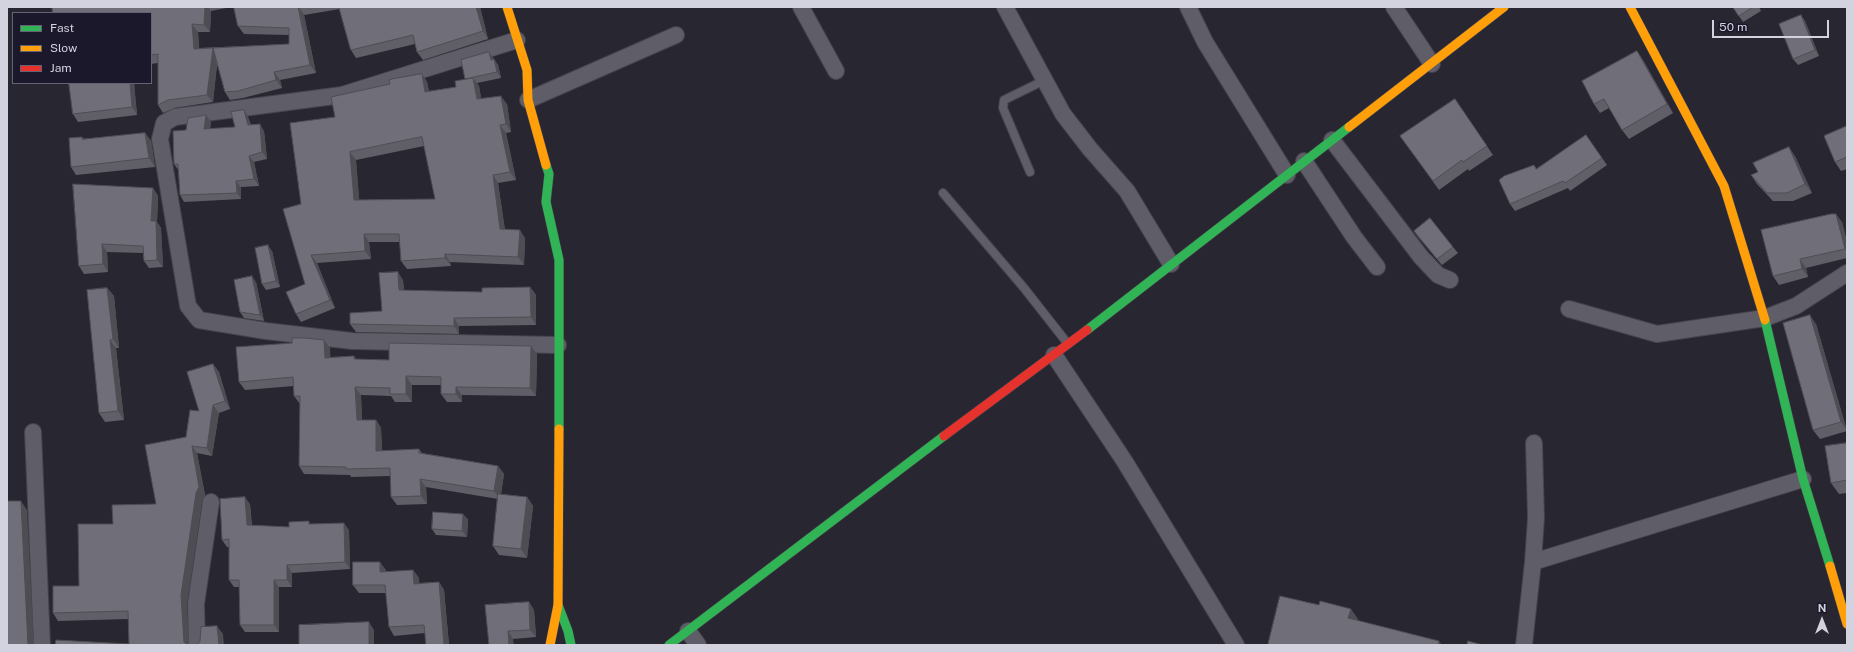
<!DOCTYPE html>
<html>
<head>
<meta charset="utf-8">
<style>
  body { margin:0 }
  #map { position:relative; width:1854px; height:652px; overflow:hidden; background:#282631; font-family:"Public Sans",sans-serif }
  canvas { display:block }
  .frame { position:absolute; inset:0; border:8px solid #d3d2df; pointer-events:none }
  .legend { position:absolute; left:12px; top:12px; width:140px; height:72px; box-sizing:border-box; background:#1b182b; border:1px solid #656273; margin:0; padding:5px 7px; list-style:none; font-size:12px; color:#d3d2df }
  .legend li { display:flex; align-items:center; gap:8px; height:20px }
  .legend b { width:20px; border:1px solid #656273 }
  .north { position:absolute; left:1802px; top:600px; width:40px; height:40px; -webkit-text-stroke:3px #1b182b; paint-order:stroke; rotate:0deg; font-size:11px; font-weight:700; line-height:16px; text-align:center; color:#d3d2df }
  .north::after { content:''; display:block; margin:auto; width:14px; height:18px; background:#d3d2df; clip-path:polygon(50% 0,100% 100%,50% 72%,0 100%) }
  .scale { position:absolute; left:1712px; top:20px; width:117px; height:18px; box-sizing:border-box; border:2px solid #d3d2df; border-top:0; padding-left:5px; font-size:12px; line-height:14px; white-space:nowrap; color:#d3d2df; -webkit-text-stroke:3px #1b182b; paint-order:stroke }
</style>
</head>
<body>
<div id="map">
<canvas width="1854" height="652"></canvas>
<div class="frame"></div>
<ul class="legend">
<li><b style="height:5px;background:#30b455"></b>Fast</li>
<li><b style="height:5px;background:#ff9f0a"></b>Slow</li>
<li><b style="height:5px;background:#e5322d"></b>Jam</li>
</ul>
<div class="north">N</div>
<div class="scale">50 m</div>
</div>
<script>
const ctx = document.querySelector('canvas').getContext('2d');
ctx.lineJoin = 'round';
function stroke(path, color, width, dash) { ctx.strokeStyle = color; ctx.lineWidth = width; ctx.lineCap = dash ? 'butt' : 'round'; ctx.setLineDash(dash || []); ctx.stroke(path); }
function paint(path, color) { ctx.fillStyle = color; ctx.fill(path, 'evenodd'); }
const lane = new Path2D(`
  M1030,172L1003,108L1004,100L1045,80
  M943,193L1024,288L1068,344`);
const street = new Path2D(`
  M801,7L836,71
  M1005,7L1063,114L1090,149L1127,191L1171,264
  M1188,7L1205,42L1287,175
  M1394,7L1432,64
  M517,40L342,95L175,117L164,123L160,139L188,306L199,320L266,331L352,341L558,345
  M528,100L676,35
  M1332,140L1421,257L1438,275L1450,280
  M1304,161L1354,237L1377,267
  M1569,309L1657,334L1765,318L1796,306L1847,273
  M1054,355L1125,462L1236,645
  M33,432L42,645
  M1533,562L1803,479
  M688,631L698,645
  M197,645L196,604L211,502
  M1524,645L1533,562L1536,518L1534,443`);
const fast = new Path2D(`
  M546,165L549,174L546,202L559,260V429
  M1765,320L1803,479L1830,566
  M1087,330L1349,127
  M558,605L568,631L571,645
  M669,645L944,436`);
const slow = new Path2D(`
  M507,7L527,70L528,100L546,165
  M1630,7L1724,186L1765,320
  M1349,127L1504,7
  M1830,566L1847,624
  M550,645L558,605L559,429`);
const jam = new Path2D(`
  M944,436L1087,330`);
stroke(lane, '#44424c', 10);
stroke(street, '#44424c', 18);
stroke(fast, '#44424c', 10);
stroke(slow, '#44424c', 10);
stroke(jam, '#44424c', 10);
stroke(lane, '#5f5d67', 8);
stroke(street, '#5f5d67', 16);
stroke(fast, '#30b455', 9);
stroke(slow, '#ff9f0a', 9);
stroke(jam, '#e5322d', 9);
paint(new Path2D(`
  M52,7H231L211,11L210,32H198L199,48L289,44V35L244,34L238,26L234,7H480L488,39L423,60L417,52L415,44L356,58L351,50L340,9L304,15L316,73L280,80L282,88L243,98L230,100L225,92L217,64L213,102L174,108L163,113L158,105V63L151,64V13Z
  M1733,7H1759L1761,11L1743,22Z
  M1801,15L1805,21L1819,56L1798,65L1793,59Z
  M1637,51L1643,60L1673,113L1629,139L1622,130L1609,108L1600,113L1594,104Z
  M489,52L498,65L501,78L477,83L479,86L481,99L507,104L511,132L506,133L516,180L498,183L505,230L525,238L524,265L450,262L451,266L407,269L401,261L400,242H369L371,259L317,263L335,308L301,322L296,314L305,284L301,204L335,117L390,84L422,74L427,82L429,91L456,87L465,79ZM424,146L435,199L359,200L356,160Z
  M69,83H134L137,115L78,122L73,114Z
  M1455,99L1493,155L1469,171L1468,169L1439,190L1400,136Z
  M248,117L251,125L264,131L267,159L254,162L259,186L241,187V199L184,202L180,195L179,171L174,164L186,130L211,122L210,129L235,127Z
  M1847,126V169L1841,171L1835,162Z
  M145,133L151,141L155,167L76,175L71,167L82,137L84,139Z
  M1586,135L1607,165L1570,191L1568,188L1515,211L1510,204L1534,165L1536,169Z
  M1795,156L1812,193L1793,201H1773L1757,184L1751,175Z
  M153,188L158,196L157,222L161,228L163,267L149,268L144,261L143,253L107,252L108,272L84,274L79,266Z
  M1842,222L1847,242V258L1806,268L1808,277L1779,285L1773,276Z
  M1414,231L1453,247L1458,253L1442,265L1418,237Z
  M272,251L280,287L266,290L262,284Z
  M403,280L404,291L482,292L530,287L536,295V325L459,326V334L356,332L350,324L382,311Z
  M256,282L264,321L244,318L240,312Z
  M107,288L114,296L119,348H116L124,420L105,422L99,413Z
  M1816,324L1847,431L1820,439L1813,430Z
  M324,340L330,348V357L354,356L356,359L389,360L537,354L536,396L462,395V402H447L441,394V385H412V402H395L391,396L361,395L362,420H376L381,428L382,451L419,449L422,453L498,466L504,474L501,494L527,497L533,506L527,558L499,555L493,546L498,499L426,487L427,504L397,505L391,497V476L351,477L350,475L304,474L299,466L300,404L294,396V386L245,390L239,382Z
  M213,364L219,372L230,409L219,413L212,456L197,453L205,495L202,501L187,603L129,644V619L58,621L53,613L79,586L113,524L156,504L186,437L199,411Z
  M1847,443V493L1839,494L1831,483Z
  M250,504L252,525L289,527L311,524L349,530L350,569L292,573V587H279V632H245L240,625L239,587H234L229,580V547H227L222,540Z
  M468,519L467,537L436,535L432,529Z
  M386,570V572L413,570L419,578V583L439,582L444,590L449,645H426L425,633L394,636L389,627L386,593H359L353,585Z
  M529,602L534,610L536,637L513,639L489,645Z`), '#605f67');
paint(new Path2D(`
  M205,7H208L211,11L210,32L204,25Z
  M299,7L304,15L316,73L310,65Z
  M476,7H480L488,39L483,31Z
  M1801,15L1805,21L1819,56L1815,50Z
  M192,24L198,32L200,57L194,49Z
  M213,48L218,56L213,102L207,95Z
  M1637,51L1643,60L1673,113L1667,104Z
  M489,52L493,58L495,66L491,60Z
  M494,59L498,65L501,78L497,72Z
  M274,72L280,80L282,88L276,80Z
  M422,74L427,82L431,100L425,92Z
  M473,78L479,86L483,107L477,99Z
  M130,83H134L137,115L132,107Z
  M501,96L507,104L511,132L506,124Z
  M244,110L248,117L252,132L248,125Z
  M206,115L211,122L209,136L204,129Z
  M260,124L264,131L267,159L262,152Z
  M500,125L506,133L516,180L510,172Z
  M145,133L151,141L155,167L149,158Z
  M1789,147L1795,156L1812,193L1805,184Z
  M350,152L356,160L360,208L354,200Z
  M249,156L254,162L259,186L254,179Z
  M493,175L498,183L506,238L500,229Z
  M236,181L241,187V199L237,193Z
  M153,188L158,196L157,222L161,228L163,267L157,260L151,221Z
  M1836,214L1842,222L1847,242V252L1845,249Z
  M520,230L525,238L524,265L518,257Z
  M364,234L369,242L371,259L365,251Z
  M102,244L107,252L108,272L103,264Z
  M268,245L272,251L280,287L276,281Z
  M445,254L450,262L451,266L445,258Z
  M311,255L317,263L335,308L330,300Z
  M1800,259L1806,268L1808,277L1802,269Z
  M398,272L403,280L404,298L399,290Z
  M252,276L256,282L264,321L260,315Z
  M530,287L536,295V325L531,317Z
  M107,288L114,296L119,348L113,339Z
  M1810,315L1816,324L1847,431L1841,422Z
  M454,318L459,326V334L454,326Z
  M110,340L116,348L124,420L118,411Z
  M324,340L330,348L331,366L325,358Z
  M531,346L537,354L536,396L530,388Z
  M213,364L219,372L230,409L225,401Z
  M406,376L412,385V402L406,394Z
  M355,387L361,395L362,428L357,420Z
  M456,387L462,395V402L456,394Z
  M213,405L219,413L212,456L207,448Z
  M376,420L381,428L382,459L376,451Z
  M192,446L197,453L205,495L202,501L187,603L189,645L184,642L181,595Z
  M498,466L504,474L500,499L494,491Z
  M420,479L426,487L427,504L421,496Z
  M245,497L250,504L252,532L247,525Z
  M527,497L533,506L527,558L521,549Z
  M21,501L27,510L34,645H28Z
  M463,514L468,519L467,537L462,531Z
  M344,523L349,530L350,569L345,562Z
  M380,562L386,570V581L380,572Z
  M287,565L292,573V587L287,580Z
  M413,570L419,578L420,592L414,584Z
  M274,580L279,587V632L274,625Z
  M439,582L444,590L449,645H444Z
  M529,602L534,610L536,637L530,630Z
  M1351,609L1358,619L1355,628L1348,618Z
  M369,622L374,630V645H369Z
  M217,626L223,634L224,645H219Z
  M508,631L513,639L514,645H509Z
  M1439,641L1442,645H1438Z`), '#4e4d54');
const building = new Path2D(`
  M52,7H205L204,25L192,24L194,49L213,48L207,95L168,100L158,105V54L151,55V13H53Z
  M234,7H298L310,65L274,72L276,80L238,91L225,92L213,48L289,44V28L238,26Z
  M339,7H476L483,31L417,52L413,35L351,50Z
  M1733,7H1753L1739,16Z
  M1801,15L1815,50L1793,59L1779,24Z
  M1637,51L1667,104L1622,130L1604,99L1594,104L1582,81Z
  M489,52L491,60L494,59L497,72L465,79L461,60Z
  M422,74L425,92L456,87L455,81L473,78L477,99L501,96L506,124L500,125L510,172L493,175L500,229L520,230L518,257L445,254V258L401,261L399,234H364L365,251L311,255L330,300L296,314L286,292L305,284L283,209L301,204L290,123L335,117L331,97L390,84L389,80L392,79ZM422,137L435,199L354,200L350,152Z
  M69,83H130L132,107L73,114Z
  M1455,99L1487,146L1463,162L1462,160L1433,181L1400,136Z
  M244,110L248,125L260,124L262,152L249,156L254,179L236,181L237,193L180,195L178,164H174L173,131L186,130L188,118L206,115L204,129L235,127L231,112Z
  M1847,126V157L1835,162L1824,136Z
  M145,133L149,158L71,167L69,138L82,137V139Z
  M1586,135L1602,158L1565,183L1563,181L1510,204L1499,180L1504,176L1534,165L1536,169Z
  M1789,147L1805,184L1787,193H1767L1751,175L1758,172L1753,163Z
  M73,184L153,188L151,221H156L157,260L144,261L143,246L102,244L103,264L79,266Z
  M1831,214H1836L1845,249L1800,259L1802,269L1773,276L1761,230Z
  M1430,218L1453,247L1437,259L1414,231Z
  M268,245L276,281L262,284L255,248Z
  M398,272L399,290L482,292V288L530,287L531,317L454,318V326L350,324V313L382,311L379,273Z
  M252,276L260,315L240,312L234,280Z
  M107,288L113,339L110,340L118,411L99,413L87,290Z
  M1810,315L1841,422L1813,430L1783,323Z
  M292,338H305L324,340L325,358L354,356V359L389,360V343L531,346L530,388L456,387V394H441V377L406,376V394H390V388L355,387L357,420H376V451L419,449V453L498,466L494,491L420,479L421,496L391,497L390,468L346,469V467L299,466L300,396H294L293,377L239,382L236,347L292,343Z
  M213,364L225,401L213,405L207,448L192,446L199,487L196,493L181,595L184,642L188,645H55L56,640L129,644L128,611L53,613V586H79L78,524H113L112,505L156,504L145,445L186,437L190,410L199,411L187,372Z
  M1847,443V480L1831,483L1825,446Z
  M498,494L527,497L521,549L493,546Z
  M245,497L247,525L289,527V522L309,521V524L344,523L345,562L287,565V580H274V625H240L239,580H229V539L222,540L220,499Z
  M7,501H21L28,645H7Z
  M433,512L463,514L462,531L432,529Z
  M353,562H380V572L413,570L414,584L439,582L444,645H426L424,625L389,627L385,585H353Z
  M1280,596L1319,605L1320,601L1351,609L1348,618L1439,641L1438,645H1268Z
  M529,602L530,630L508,631L509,645H489L485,605Z
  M369,622V645H299V625Z
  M217,626L219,645H197L200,641L201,627Z
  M1468,641L1483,645H1467Z`);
paint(building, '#706e78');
stroke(building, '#4e4d54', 1);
</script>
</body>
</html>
